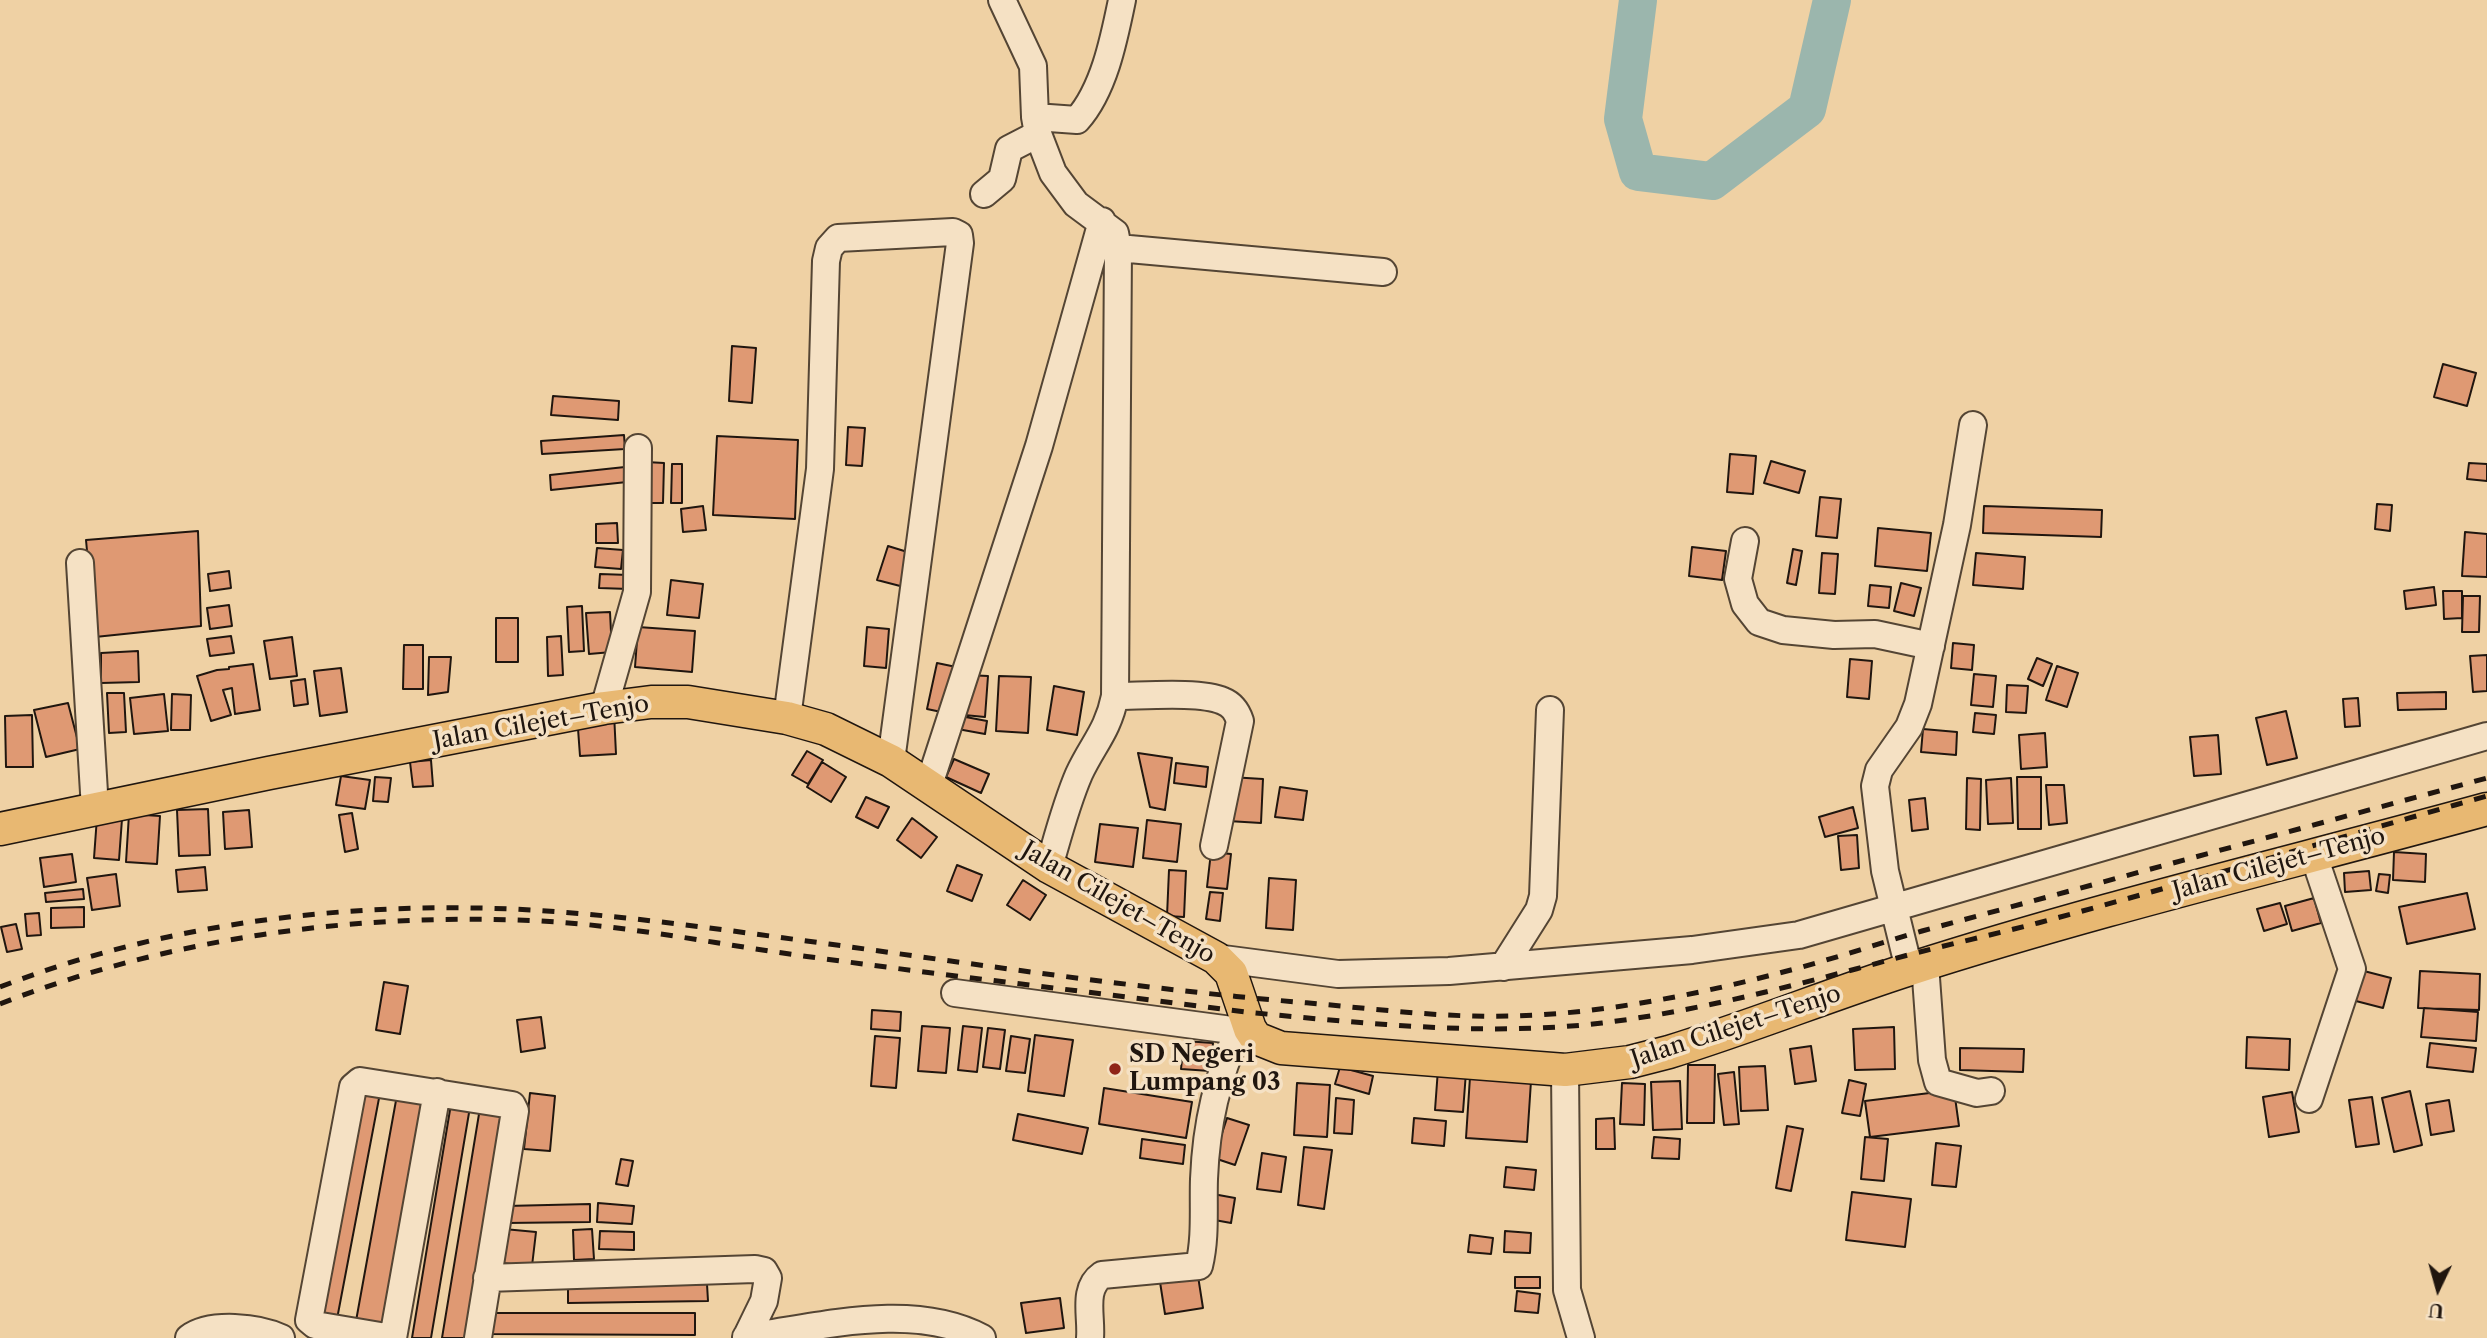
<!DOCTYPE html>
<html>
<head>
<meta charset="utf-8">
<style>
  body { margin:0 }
  #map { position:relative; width:2487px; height:1338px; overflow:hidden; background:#efd1a4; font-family:"Libre Caslon Text",serif }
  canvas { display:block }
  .north { position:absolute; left:2403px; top:1254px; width:70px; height:70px; -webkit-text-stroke:5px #f5e1c4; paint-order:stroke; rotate:185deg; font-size:19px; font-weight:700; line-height:28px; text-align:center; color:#20160f }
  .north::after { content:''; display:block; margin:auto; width:24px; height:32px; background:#20160f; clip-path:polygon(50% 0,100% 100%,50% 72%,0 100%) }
</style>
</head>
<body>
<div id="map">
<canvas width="2487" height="1338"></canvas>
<div class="north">U</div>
</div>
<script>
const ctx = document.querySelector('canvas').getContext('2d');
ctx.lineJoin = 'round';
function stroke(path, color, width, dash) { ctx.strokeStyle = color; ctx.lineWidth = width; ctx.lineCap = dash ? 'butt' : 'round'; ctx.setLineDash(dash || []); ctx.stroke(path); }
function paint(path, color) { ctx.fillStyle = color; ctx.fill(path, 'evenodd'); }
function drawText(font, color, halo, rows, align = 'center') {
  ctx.font = font + ' "Libre Caslon Text",serif'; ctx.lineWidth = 7; ctx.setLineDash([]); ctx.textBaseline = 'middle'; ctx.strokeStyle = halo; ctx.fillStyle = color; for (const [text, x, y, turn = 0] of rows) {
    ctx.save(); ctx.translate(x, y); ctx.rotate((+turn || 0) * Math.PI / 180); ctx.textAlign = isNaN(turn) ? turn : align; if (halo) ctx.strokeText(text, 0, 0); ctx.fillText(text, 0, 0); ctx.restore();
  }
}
stroke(new Path2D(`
  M1638,0L1623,119L1638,172L1712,181L1807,109L1832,0`), '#9bb6ad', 38);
const building = new Path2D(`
  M732,346L756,348L752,403L729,401Z
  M2443,364L2476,373L2467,406L2434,397Z
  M553,396L619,401L618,420L551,415Z
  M848,427L865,428L862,466L846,465Z
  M624,435L625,449L542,454L541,441Z
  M717,436L798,440L795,519L713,515Z
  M1730,454L1756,456L1753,494L1727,492Z
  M1771,461L1805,471L1799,493L1764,483Z
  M646,462L664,463L663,503H645Z
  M2469,463L2487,464V481L2467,479Z
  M672,464H682V503H671Z
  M625,467L627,482L551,490L550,475Z
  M1820,497L1841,499L1837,538L1816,536Z
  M2377,504L2392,505L2390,531L2375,529Z
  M703,506L706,530L683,532L681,509Z
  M1984,506L2102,510L2101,537L1983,533Z
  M617,523L618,543H596V524Z
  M1878,528L1931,533L1927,571L1875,566Z
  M198,531L201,626L95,637L86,540Z
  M2465,532L2487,534V577L2462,576Z
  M888,546L914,554L904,587L877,580Z
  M1692,547L1726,551L1722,580L1689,576Z
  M597,548L623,550L621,569L595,567Z
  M1793,549L1802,551L1796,585L1787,583Z
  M1822,553L1838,554L1835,594L1819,593Z
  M1976,553L2025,557L2023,589L1973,585Z
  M229,571L231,588L210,591L208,574Z
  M600,574L629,575V589L599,588Z
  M671,580L703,584L699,618L667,615Z
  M1901,583L1921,588L1914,616L1894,611Z
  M1870,585L1891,587L1889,608L1868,606Z
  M2434,587L2436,605L2406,609L2404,591Z
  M2443,591H2462V618L2444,619Z
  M2463,596H2480L2479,632H2462Z
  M229,605L232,626L210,629L207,608Z
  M582,606L584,651L569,652L567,607Z
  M610,612L612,652L589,654L586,613Z
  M496,618H518V662H496Z
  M638,627L695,631L692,672L635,667Z
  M867,627L889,629L886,668L864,666Z
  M231,636L234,653L210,656L207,639Z
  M561,636L563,675L548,676L547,637Z
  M292,637L297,676L270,679L264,641Z
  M1953,643L1974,645L1972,670L1951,668Z
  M404,645H423V689H403Z
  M138,651L139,682L101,683V653Z
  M2487,655V691L2473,692L2470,656Z
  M429,657H451L448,692L428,695Z
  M2037,658L2052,664L2043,686L2028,679Z
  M1850,659L1872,661L1869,699L1847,697Z
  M937,663L961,668L951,714L927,709Z
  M253,664L260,710L235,714L232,688L223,690L231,715L211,721L197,676L217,670L229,669V667Z
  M2057,666L2078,673L2067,707L2046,700Z
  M341,668L347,712L320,716L314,671Z
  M1974,674L1996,676L1993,707L1971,705Z
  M967,675L988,676L985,717L964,715Z
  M999,676L1031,677L1028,733L996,731Z
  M305,679L308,704L294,706L291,681Z
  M2007,685L2028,686L2026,713L2006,712Z
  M1054,686L1084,692L1077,735L1047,730Z
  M2446,692V709L2398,710L2397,693Z
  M107,693H124L126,732L109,733Z
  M164,694L168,731L134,734L130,698Z
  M172,694L191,695L190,730H171Z
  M2358,698L2360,726L2345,727L2343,699Z
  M68,703L80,749L46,757L34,710Z
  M2286,711L2297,758L2267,765L2256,718Z
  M614,713L616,754L580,756L577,715Z
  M1975,713L1996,715L1994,734L1973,732Z
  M32,715L33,767H6L5,716Z
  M955,715L987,721L985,734L952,728Z
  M1923,729L1957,732L1956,755L1921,752Z
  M2045,733L2047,767L2021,769L2019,735Z
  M2218,735L2221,774L2194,776L2190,737Z
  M807,751L823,760L808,784L792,775Z
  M1138,753L1172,758L1165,810L1150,807Z
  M954,759L989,774L981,793L946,777Z
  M431,760L433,786L413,787L410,762Z
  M822,762L846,777L831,802L807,787Z
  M1176,763L1208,767L1206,787L1174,783Z
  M341,776L370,780L365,809L336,805Z
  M375,777L391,778L388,802L373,801Z
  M1230,777L1263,779L1261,823L1228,821Z
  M2017,777H2041V829H2018Z
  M1967,778L1981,779L1980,830L1966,829Z
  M2011,778L2013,823L1988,824L1986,780Z
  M2046,785H2064L2067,823L2049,825Z
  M1280,787L1307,791L1303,820L1275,817Z
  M866,797L889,807L878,828L856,817Z
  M1925,798L1928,829L1912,831L1909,800Z
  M1853,807L1858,828L1825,837L1819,817Z
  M208,809L210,855L179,856L177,810Z
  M249,810L252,847L225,849L223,812Z
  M352,813L358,849L345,852L339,815Z
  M129,814L160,816L157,864L126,862Z
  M97,817L122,819L119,860L94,858Z
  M912,818L937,837L921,858L897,840Z
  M1147,820L1181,824L1177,862L1143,858Z
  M1100,824L1138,828L1133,867L1095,862Z
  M1857,835L1859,868L1841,870L1838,836Z
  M1211,852L1231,854L1227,889L1207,887Z
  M2394,852L2426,854L2425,882L2393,880Z
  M72,854L76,882L44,887L40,858Z
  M957,865L982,875L972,901L947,891Z
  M205,867L207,890L178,892L176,870Z
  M1169,870L1186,871L1184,917L1167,916Z
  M2369,871L2371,890L2345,892L2344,873Z
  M116,874L120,906L92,910L87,878Z
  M2379,874L2390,875L2388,893L2376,891Z
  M1269,878L1296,880L1293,930L1266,928Z
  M1023,880L1046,895L1030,920L1007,905Z
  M83,889L84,899L46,902L45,893Z
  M1210,892L1223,893L1220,921L1206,919Z
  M2467,893L2475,929L2407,944L2399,907Z
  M2314,898L2321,923L2292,931L2285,906Z
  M2280,903L2287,924L2264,931L2257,909Z
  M84,907V927L51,928V908Z
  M39,913L41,935L27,936L25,914Z
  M16,924L22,949L7,952L1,927Z
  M2360,970L2391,978L2383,1008L2352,1000Z
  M2420,971L2480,974L2479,1010L2418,1008Z
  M384,982L408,986L400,1034L376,1030Z
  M2424,1008L2478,1012L2476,1041L2421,1037Z
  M872,1010L901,1012L900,1031L871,1029Z
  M541,1017L545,1048L521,1052L517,1020Z
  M922,1026L950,1028L946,1073L918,1071Z
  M963,1026L982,1028L977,1072L958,1070Z
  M1894,1027L1895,1069L1855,1070L1853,1029Z
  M988,1028L1005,1030L1000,1069L983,1067Z
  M1035,1035L1073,1040L1064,1096L1028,1091Z
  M875,1036L900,1038L896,1088L871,1086Z
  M1011,1036L1030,1039L1025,1073L1006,1071Z
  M2247,1037L2290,1039L2289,1070L2246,1068Z
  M1184,1041L1213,1043L1210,1071L1181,1069Z
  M2430,1043L2476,1048L2473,1072L2427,1067Z
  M1811,1046L1816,1081L1795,1084L1790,1049Z
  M1960,1048L2024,1049L2023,1072L1960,1070Z
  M1688,1065H1715L1714,1123H1687Z
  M1765,1066L1768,1110L1741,1111L1739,1067Z
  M1340,1067L1373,1076L1369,1094L1335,1084Z
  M1438,1069L1466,1072L1463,1112L1435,1110Z
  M1734,1072L1739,1124L1724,1125L1718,1074Z
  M1470,1077L1531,1081L1527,1142L1466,1138Z
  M1849,1080L1866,1084L1860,1116L1842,1113Z
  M1680,1081L1682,1129L1653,1130L1651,1082Z
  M1297,1083L1330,1085L1327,1137L1294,1135Z
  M1622,1083L1645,1084L1644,1125L1620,1124Z
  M1104,1088L1192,1102L1186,1138L1099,1124Z
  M362,1089L380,1093L337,1319L319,1315Z
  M1954,1090L1959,1126L1870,1137L1865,1101Z
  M2410,1091L2422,1145L2394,1152L2382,1098Z
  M2292,1092L2299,1132L2269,1137L2263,1097Z
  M530,1093L555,1096L550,1151L524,1149Z
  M397,1095L424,1100L383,1326L356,1321Z
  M2372,1097L2379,1144L2356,1147L2349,1100Z
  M1336,1098L1354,1100L1352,1134L1334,1133Z
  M2449,1100L2454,1131L2431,1135L2426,1104Z
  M451,1104L470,1107L431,1338H412Z
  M480,1108L504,1111L467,1338H442Z
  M1018,1114L1088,1128L1082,1154L1013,1140Z
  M1227,1118L1249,1125L1235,1165L1214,1158Z
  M1414,1118L1446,1121L1444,1146L1412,1143Z
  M1614,1118L1615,1149H1596V1119Z
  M1787,1126L1803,1129L1791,1191L1776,1188Z
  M1654,1137L1680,1139L1679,1159L1652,1158Z
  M1865,1137L1888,1139L1884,1181L1861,1179Z
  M1142,1139L1185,1145L1183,1164L1140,1158Z
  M1936,1143L1961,1146L1956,1187L1932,1185Z
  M1304,1147L1332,1150L1324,1209L1298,1205Z
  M1262,1153L1286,1157L1281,1192L1257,1189Z
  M621,1159L633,1161L628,1186L616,1184Z
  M1506,1167L1536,1170L1534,1190L1504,1187Z
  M1852,1192L1911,1199L1905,1247L1846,1240Z
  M1213,1194L1235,1198L1231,1223L1209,1219Z
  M598,1203L634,1206L632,1224L597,1222Z
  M590,1204V1222L506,1223V1206Z
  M504,1229L536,1232L532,1266L501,1263Z
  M592,1229L594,1259L574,1260L573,1230Z
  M600,1231L634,1232V1250L599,1249Z
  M1505,1231L1531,1233L1530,1253L1504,1252Z
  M1470,1235L1493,1238L1491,1254L1468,1252Z
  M1198,1276L1203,1308L1165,1314L1160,1282Z
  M1515,1277H1540V1288H1515Z
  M707,1284L708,1301L568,1303V1286Z
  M1517,1291L1540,1294L1538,1313L1515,1311Z
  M1060,1298L1064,1328L1026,1333L1021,1303Z
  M485,1313H695V1335L485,1334Z`);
paint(building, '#df9973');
stroke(building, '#20160f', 2);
const minor = new Path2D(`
  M1002,0L1033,66L1035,117L1038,134L1053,173L1076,204L1115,233L1118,248L1115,696C1108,731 1093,744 1079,774C1066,804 1058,836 1049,867
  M1035,117L1077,120C1104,90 1114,39 1122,0
  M984,194L1002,179L1009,149L1038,134
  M1118,248L1383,272
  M1745,541L1738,579L1745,604L1759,622L1783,630L1834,635L1875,634L1931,646
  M80,563L95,809
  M1115,696C1142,696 1201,691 1223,701C1233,705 1237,712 1240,721L1214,846
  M604,708L637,592L638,448
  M787,718L820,469L826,261L829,248L838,238L953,232L959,235L960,243L891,761
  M928,788L1039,446L1102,221
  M1216,958L1338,974L1449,971L1692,950L1799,935L2487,736
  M1925,964L1932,1060L1938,1082L1977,1093L1991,1091
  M1503,967L1539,910L1543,896L1550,710
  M1909,969L1885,871L1875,786L1879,770L1909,727L1918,704L1957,525L1973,425
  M955,993L1239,1031L1254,1038
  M1565,1070L1567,1290L1581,1338
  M2309,1099L2352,969L2314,856
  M487,1278L755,1269L764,1271L768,1278L764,1301L746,1338
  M746,1337C820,1327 913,1301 982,1338
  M189,1338C210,1322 259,1327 281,1338
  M392,1338L315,1325L309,1320L353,1087L360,1081L512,1105L515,1111L478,1338
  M393,1338L437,1092
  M1090,1338C1092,1316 1082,1289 1102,1275L1199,1266C1206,1237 1203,1208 1204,1179C1206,1127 1216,1078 1239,1031`);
const major = new Path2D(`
  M0,829L269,773L604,708L651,702H688L787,718L826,729L891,761L1049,867L1216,958L1231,973L1250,1029L1256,1038L1281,1048L1565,1070L1630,1062L1669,1052C1750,1027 1829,995 1910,969C2100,908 2294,862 2487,809`);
stroke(minor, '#544534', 30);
stroke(major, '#20160f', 35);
stroke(minor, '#f5e1c4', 26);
stroke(major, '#e8b872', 32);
stroke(new Path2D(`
  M0,987C162,924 340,902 512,909C618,914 724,930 829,944C988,966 1148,990 1309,1003C1376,1009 1444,1018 1512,1016C1601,1014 1701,994 1787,971C1833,959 1877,944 1922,931C2110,880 2299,829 2487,778
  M0,1004C170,937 360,912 541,921C632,926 721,945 811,957C956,977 1101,993 1245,1012C1363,1023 1484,1037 1602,1023C1706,1010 1807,982 1908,955C1951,944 1995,934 2038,923C2188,883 2337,838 2487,796`), '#20160f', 5, [12, 12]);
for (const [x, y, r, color] of [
  [1115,1069,7,"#8f2418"]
]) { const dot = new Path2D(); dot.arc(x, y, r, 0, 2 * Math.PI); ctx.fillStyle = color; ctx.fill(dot); stroke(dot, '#f5e1c4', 2.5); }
drawText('24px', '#20160f', '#f5e1c4', [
  ["Jalan Cilejet–Tenjo",541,723,-10],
  ["Jalan Cilejet–Tenjo",2279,864,-15],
  ["Jalan Cilejet–Tenjo",1118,903,30],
  ["Jalan Cilejet–Tenjo",1736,1027,-18]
]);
drawText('bold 24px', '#20160f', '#f5e1c4', [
  ["SD Negeri",1129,1055],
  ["Lumpang 03",1129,1083]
], 'left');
</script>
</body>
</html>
